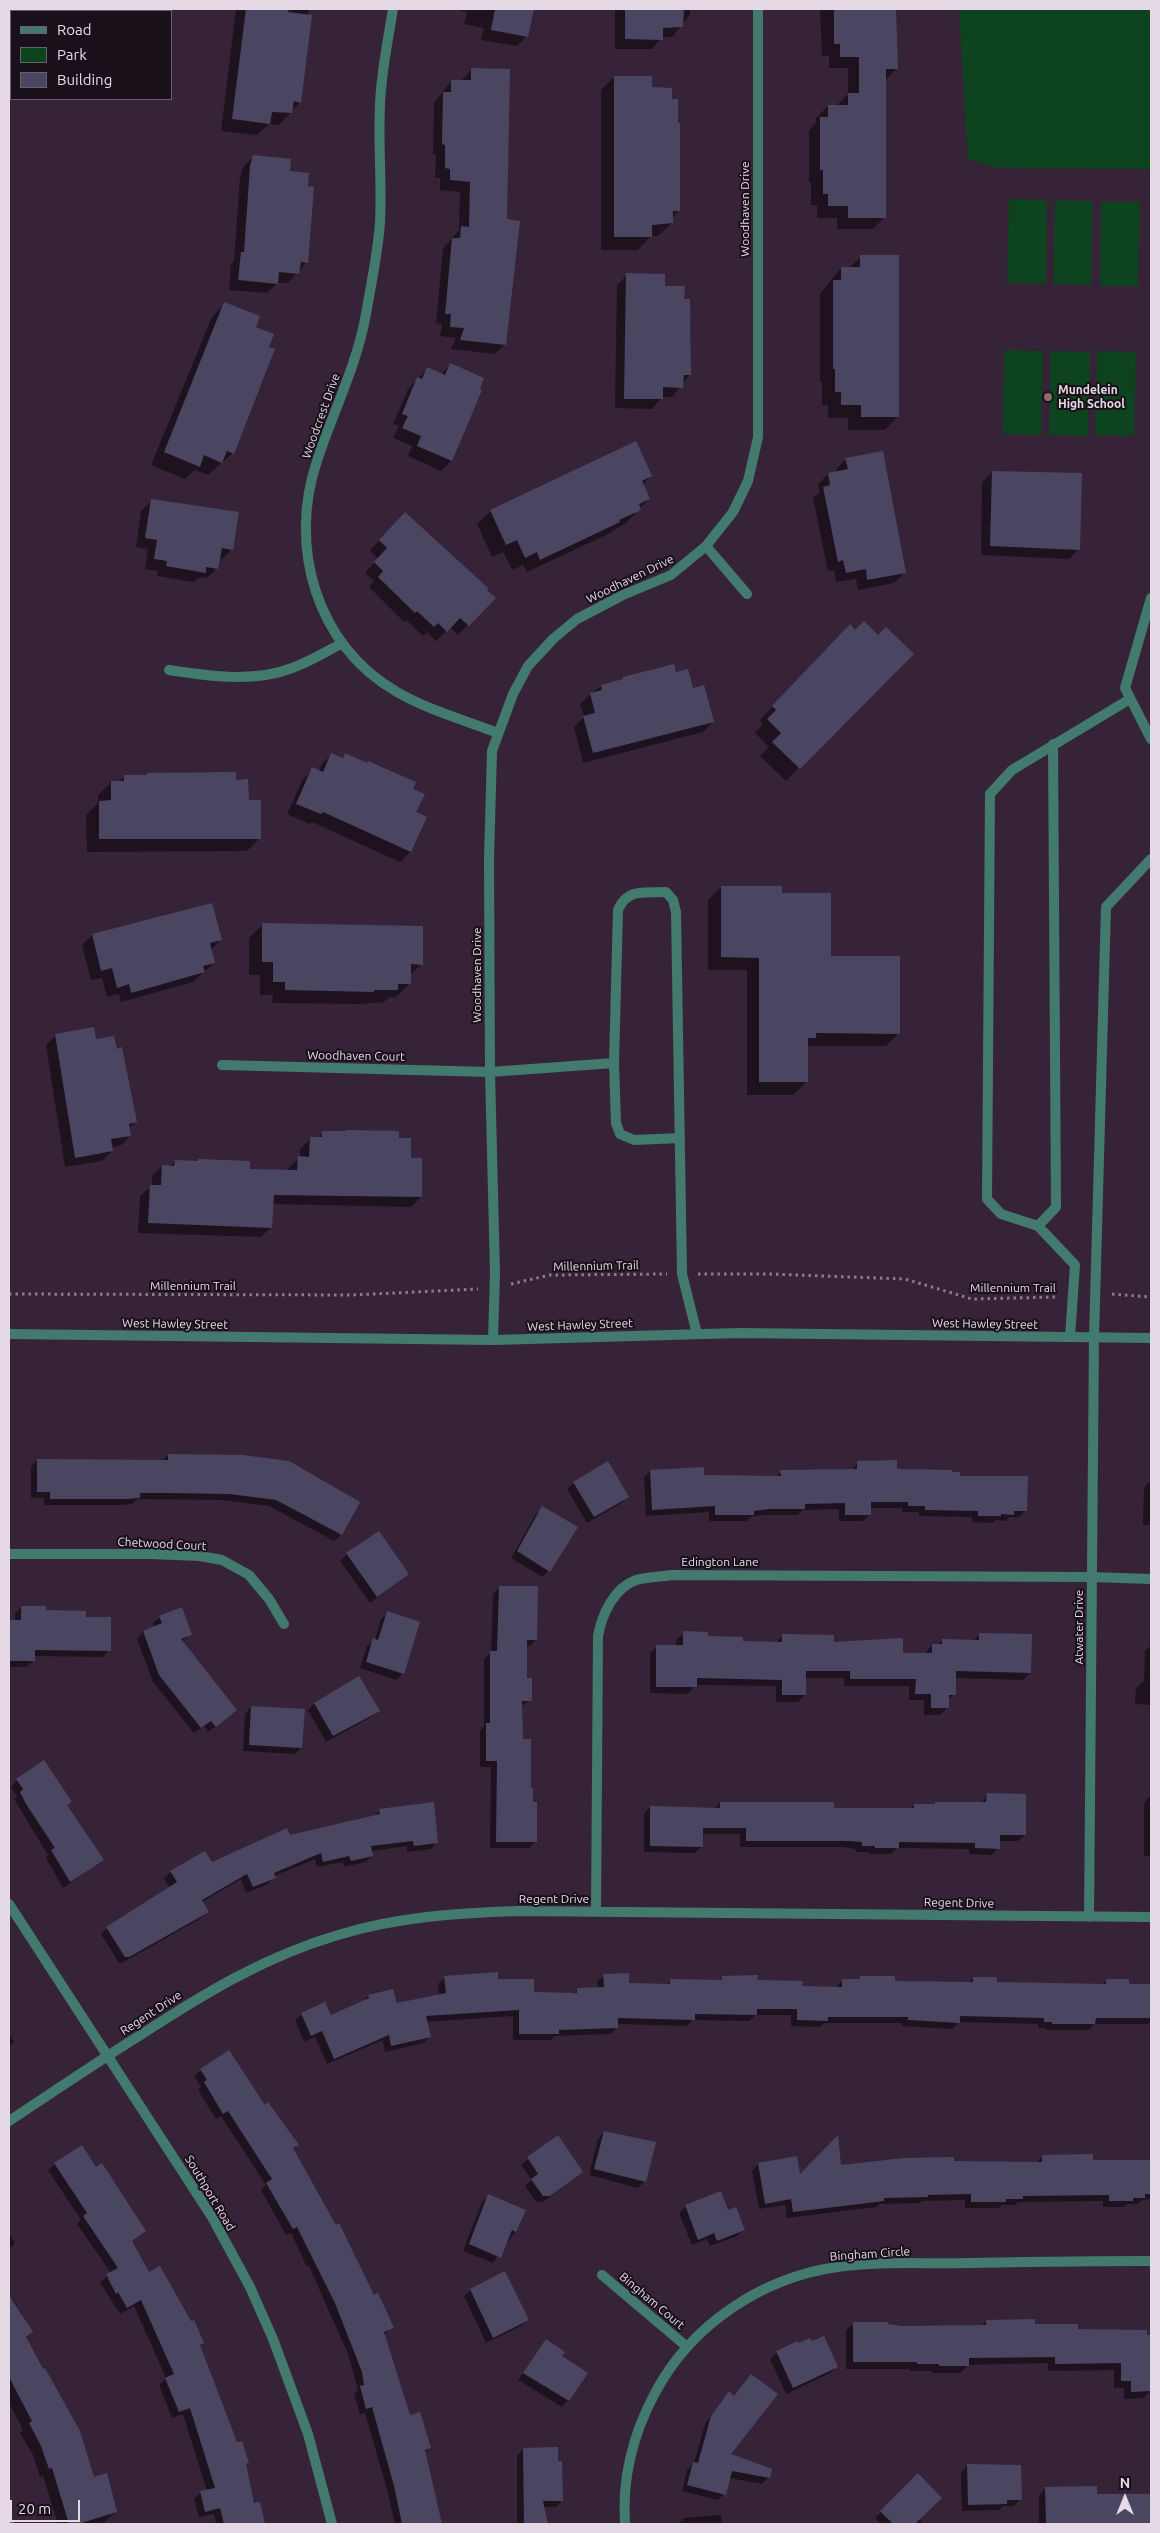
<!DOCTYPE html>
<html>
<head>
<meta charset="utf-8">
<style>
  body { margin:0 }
  #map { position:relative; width:1160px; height:2533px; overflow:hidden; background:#372338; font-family:Ubuntu,sans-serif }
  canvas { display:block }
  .frame { position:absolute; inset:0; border:10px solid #e6d9e6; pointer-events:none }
  .legend { position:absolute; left:10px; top:10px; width:162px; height:90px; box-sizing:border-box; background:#191019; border:1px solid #6b606b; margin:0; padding:6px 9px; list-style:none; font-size:15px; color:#e6d9e6 }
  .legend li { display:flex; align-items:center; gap:10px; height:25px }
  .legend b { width:25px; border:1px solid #6b606b }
  .north { position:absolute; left:1100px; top:2473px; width:50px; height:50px; -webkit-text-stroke:4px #191019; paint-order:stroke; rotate:0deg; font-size:14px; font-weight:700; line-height:20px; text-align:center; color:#e6d9e6 }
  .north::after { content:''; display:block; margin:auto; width:18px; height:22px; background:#e6d9e6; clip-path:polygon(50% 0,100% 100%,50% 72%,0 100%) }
  .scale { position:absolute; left:10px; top:2500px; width:70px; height:22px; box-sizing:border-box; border:2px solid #e6d9e6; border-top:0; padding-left:6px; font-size:15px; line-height:18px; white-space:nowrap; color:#e6d9e6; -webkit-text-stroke:4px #191019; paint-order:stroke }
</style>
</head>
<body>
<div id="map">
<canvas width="1160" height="2533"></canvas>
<div class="frame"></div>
<ul class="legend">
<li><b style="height:6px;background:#427b6d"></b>Road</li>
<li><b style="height:14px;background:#0d431f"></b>Park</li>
<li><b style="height:14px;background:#4a4661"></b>Building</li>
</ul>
<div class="north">N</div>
<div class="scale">20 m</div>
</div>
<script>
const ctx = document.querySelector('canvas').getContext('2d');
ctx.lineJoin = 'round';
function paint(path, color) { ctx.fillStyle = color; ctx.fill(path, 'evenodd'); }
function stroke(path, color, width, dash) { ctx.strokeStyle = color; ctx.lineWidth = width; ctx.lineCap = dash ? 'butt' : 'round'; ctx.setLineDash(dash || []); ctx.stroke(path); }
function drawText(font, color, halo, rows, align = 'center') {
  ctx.font = font + ' Ubuntu,sans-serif'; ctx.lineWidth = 4; ctx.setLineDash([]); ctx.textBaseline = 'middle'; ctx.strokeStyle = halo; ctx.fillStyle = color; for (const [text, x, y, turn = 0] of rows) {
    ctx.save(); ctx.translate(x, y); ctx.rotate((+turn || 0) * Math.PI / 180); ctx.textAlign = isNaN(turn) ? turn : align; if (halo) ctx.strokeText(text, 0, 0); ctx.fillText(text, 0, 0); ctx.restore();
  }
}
paint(new Path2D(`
  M959,9H1151V169L998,168L968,159Z
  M1009,199L1047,200L1046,284L1007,283Z
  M1055,200L1093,201L1091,285L1053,284Z
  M1101,202H1140L1138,286H1100Z
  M1004,350L1043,351L1041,435L1003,434Z
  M1051,351L1090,352L1088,436L1049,435Z
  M1097,351L1136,352L1134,436L1095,435Z`), '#0d431f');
paint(new Path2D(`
  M236,9H309L300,102L279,125L269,124L257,135L221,131Z
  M461,9H532L527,36L517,46L481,40L484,28L464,24L467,12L461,11Z
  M615,9H690V15L672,37H662L652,49H615Z
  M820,9H895L897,68L885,81V217L873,229H837V218H817V205H811V182H809V131L816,123V118L828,106H836L848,94V68H829V56H822Z
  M471,70L505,344L495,354L451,349L456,338L440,336L442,324L436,323L443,249L459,230L460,192L440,190V178H435L436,154H433L434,103L451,81H461Z
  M614,77L651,89L679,210L672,218V223L658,236H651L638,250H601V90Z
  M253,157L288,173L307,262L288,283H278L267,293L229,290L231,264L234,261L240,177L243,167Z
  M861,257L898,416L885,430H848V418H828V405H822V382H820V294L841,268H849Z
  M627,275L664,288L688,324H691L690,374L672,397H662L652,409L615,408L617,285Z
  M225,303L254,328L267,347L264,372L266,373L233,453L208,475L195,470L185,479L151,465L212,317Z
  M450,365L481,390L451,461L441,471L408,456L412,446L393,438L399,426L393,424L408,389L427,369L440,375Z
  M846,459L904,573L894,583L858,590L856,579L836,582L834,570L828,571L813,498L820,492L818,484L828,474L837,473L836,469Z
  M992,472L1079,549L1069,559L981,555L982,482Z
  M651,476L642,485L649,499L626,523L606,535L527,572L523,565L512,570L503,552L492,557L477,524L491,511Z
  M152,501L232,549L222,559H219L217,568L207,578L200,577L194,582L157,576L158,571L145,569L148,549L136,547L141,511Z
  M396,523L494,598L458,635L450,627L436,641L427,632L423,636L406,620L404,622L369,587L374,581L365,573L378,559L370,550Z
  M855,632L878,637L912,654L786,781L760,756L769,747L755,733L763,724L760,720L836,639Z
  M675,674L692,690L713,722L703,732L583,763L574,727L584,717L580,704L590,694L601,686Z
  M332,754L341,759L345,755L411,789L414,813L425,818L410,852L400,862L312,822L310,824L287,814L303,779L313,769L319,771L322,764Z
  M125,776L235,781L247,801L260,838L247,851L87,852L86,815L98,803V795L111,782H118Z
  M721,887L781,894L829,957L899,1033L886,1046H806V1082L793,1095H747V970H708V900Z
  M211,905L220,940L211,950L214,963L193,982L121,1002L119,994L107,997L102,978L91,980L82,945L92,935Z
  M263,924L422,964L409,976V984L396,997H389L384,1002L360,1004L272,1003L273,995H260V975H249V938Z
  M56,1035L95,1041L135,1122L128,1129L130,1136L120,1146L111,1147L112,1151L102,1161L65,1167L46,1045Z
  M323,1133L398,1139L410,1160L421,1197L411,1207L272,1204L271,1227L261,1237L138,1233L140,1196L152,1186V1176L162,1166L170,1167L175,1161L249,1170L288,1171V1168L300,1158V1149L310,1139H317Z
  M168,1455L358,1503L341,1535L334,1541L269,1506L223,1500L137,1499L132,1504L120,1505H44V1498H31V1467L37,1460L162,1461Z
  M858,1462L896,1470L951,1473L1026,1510L1019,1517H1009L1006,1521L995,1520L993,1523L972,1522V1517L919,1516V1512H902V1508H870V1515L863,1521H839V1509L803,1510L797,1515H762L750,1517L747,1521H709V1512L646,1516L644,1477L650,1471L703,1476L776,1477L781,1472L851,1471Z
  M1150,1481L1151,1525H1143L1144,1488Z
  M574,1483L627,1497L621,1503L587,1523L567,1489Z
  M543,1508L549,1571L542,1577L511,1558L536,1514Z
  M347,1554L408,1574L370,1603L340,1561Z
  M500,1587L536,1640L530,1646H526V1679L530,1700L521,1707L522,1741L535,1842L529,1848H490L491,1767H480V1731L484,1726V1659L491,1652L493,1594Z
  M21,1607L84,1618L109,1650L103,1657L33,1656V1661L27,1667H9V1621H15V1614Z
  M388,1613L403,1673L396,1680L360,1668L367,1646L375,1640L381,1619Z
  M160,1617L191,1634L181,1642L229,1716L208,1732L204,1726L194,1733L153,1682L137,1639L143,1632L155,1627L153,1623Z
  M684,1633L742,1642L776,1643L783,1635L902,1654H925L932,1645H938L942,1640L973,1641L979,1635L1030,1673L1023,1680L954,1678V1694L947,1701V1708L940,1715H924V1700H909V1686H844V1678H805V1695L798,1702H776V1686L695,1685L688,1694L650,1693V1653L657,1646H676V1640Z
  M1151,1645V1705L1135,1704L1136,1688L1144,1681L1145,1651Z
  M314,1704L378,1711L371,1717L326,1742L308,1710Z
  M251,1707L301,1748L295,1754L243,1751L245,1714Z
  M17,1780L102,1860L63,1888L46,1858L48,1855L14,1799L17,1796L11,1787Z
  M987,1795L1025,1835L1018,1841H999L998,1848L992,1855L969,1854V1849L897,1848L891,1854H869V1852H856V1849L842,1847H740V1834H702V1846L695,1853L644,1852V1814L650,1807L714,1809L720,1803L833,1809H910L914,1805H933L935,1803L981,1804Z
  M1150,1796L1151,1856H1144V1803Z
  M380,1810L437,1842L431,1849L407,1852V1846L371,1851L372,1856L366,1862L344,1867L343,1862L317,1867L315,1859L274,1876L268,1884L246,1893L241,1879L202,1902L208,1912L201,1918L122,1963H119L101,1934L107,1928L170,1888L164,1878L171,1872L211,1864L289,1836L374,1817Z
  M604,1975L628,1985H666L671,1980L719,1981L723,1977L801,1987L836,1988L843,1980L858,1981L861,1977L893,1982L968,1983L973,1978L996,1984L1102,1985L1107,1980L1128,1986L1151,1985V2021L1148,2024H1094L1088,2030H1046V2028H1038V2024L959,2022L952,2029L902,2026V2023H824L820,2027L791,2026V2015H756L749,2021L693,2020L687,2026L617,2024V2028L610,2034L555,2036L551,2040H513V2016L426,2022L430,2037L423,2043L385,2052L383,2040L327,2064L315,2037L304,2042L295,2020L302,2014L330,2017L362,2002L369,1996L396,2005L439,1996L438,1984L445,1977L497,1980L533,1994L572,1995L578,1989L598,1988L597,1982Z
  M9,2034L14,2042L9,2047Z
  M201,2070L265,2106L297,2145L292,2150L373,2297L393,2327L384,2335L409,2417L430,2448L424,2453L441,2524H395L388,2493L365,2413L360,2414L354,2394L358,2390L348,2354L309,2266L307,2267L291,2233L286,2235L261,2190L266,2185L221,2116L216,2119L204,2100L198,2089L201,2087L194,2076Z
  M604,2132L645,2181L638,2188L589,2175L598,2139Z
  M557,2137L582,2172L543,2202H536L525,2186L532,2180L521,2165Z
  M1043,2156L1092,2161H1151V2199L1142,2200L1138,2204H1127L1125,2207H1103V2201L1018,2202L1015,2205H1002L998,2208H965V2200L922,2201L920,2203L880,2204L876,2207L787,2218L785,2205L759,2209L752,2171L758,2164L796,2157L800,2176L840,2166L953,2162L1036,2163Z
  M55,2164L96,2168L145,2231L131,2242L148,2274L203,2343L199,2346L237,2444L247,2463L245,2466L253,2505L259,2503L263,2524H216L214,2514L199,2517L194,2499L201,2492L207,2491L183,2414L172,2418L159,2385L166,2378L134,2306L120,2314L100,2282L111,2273L77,2224L81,2220L48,2170Z
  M488,2196L515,2232L493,2263L463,2251L482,2202Z
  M686,2206L727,2212L743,2230L737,2236L710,2246L707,2239L692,2245L679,2213Z
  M9,2233L15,2243L9,2250Z
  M471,2290L528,2320L521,2326L486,2343L464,2296Z
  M13,2299L32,2332L25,2339L93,2479L116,2512L104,2522L105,2524H58L43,2476L40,2477L33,2455L20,2433L23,2430L9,2403V2302Z
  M986,2321L1151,2336V2391L1143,2398L1124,2399V2388H1114V2370L1048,2371V2363L968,2365L960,2373H932V2371H910V2369H846V2330L854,2323L902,2327L981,2326Z
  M546,2341L561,2356L568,2400L562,2407L518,2380Z
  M797,2343L836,2367L830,2373L786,2394L770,2359L777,2352Z
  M751,2376L729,2454L769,2477L762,2484L729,2478L724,2494L718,2500L682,2491L687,2470L694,2463L705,2424L723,2399L729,2393L733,2397Z
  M523,2449L562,2500L556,2507H543L547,2524H517V2456Z
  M967,2466L1020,2499L1014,2506H1003L999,2510L962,2511L961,2472Z
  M918,2475L919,2519L922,2522L920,2524H881L875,2518Z
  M1045,2489L1096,2495H1151V2524H1039V2495Z
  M721,2515L722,2524H678L684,2518Z`), '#0007');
paint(new Path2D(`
  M246,9H289L288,12L312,15L301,103L294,101L292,113L272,112L270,124L232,119Z
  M495,9H534L528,37L491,30Z
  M625,9H684L683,27L663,28V40L625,39Z
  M834,9H896L898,69H886V218H848V206H828V194H823V170H820V117H828V105H848V93H859V57H840V44H834Z
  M471,68L510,69L507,219L520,221L506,345L460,340L464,328L450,327L451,314H445L452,238H460L461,226L469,227L470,182L450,180V169L445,168V145L442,144L443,92H451V80H471Z
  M614,76H652V87L672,88V99H678V123H680V211H673V223L652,225V237H614Z
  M253,155L291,159L290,171L309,173L308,186L314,187L308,263L301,262L299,274L279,272L278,284L238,280L241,252H244L250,166Z
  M860,255H899V417H861V405H841V392H835V369H833V280H841V267H860Z
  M626,273L665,274V286H685L684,299H690L691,375H684L683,388L663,387V399H624Z
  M224,302L260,316L256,327L274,334L269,347L275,349L234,454L227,451L222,463L204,455L200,467L164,452Z
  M450,363L484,378L480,389L482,390L452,461L417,446L421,436L402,428L408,416L402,414L417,377L422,379L427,367L445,375Z
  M636,441L652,476L642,481L650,499L639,504L641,510L619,520L620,522L540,560L537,552L525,558L517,540L506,545L490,510Z
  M883,451L906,573L867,580L866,569L846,573L843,560L838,562L823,487L830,485L828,473L848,469L845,458Z
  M992,471L1082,473L1080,550L990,546Z
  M151,499L239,512L233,550L222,548L218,569L206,567V573L166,566L167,561L154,559L157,540L145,538Z
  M405,512L488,588L487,590L496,598L469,626L460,618L447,632L438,623L434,627L417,611L415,613L378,577L383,571L374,562L387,548L379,540Z
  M864,621L878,635L886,627L914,654L800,769L772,742L781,733L767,719L776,710L772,706L850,624L855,630Z
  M674,664L676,672L688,669L693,688L704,685L714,722L593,753L583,716L595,713L590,693L602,690L601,685L623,679V677Z
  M331,753L343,758L345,753L367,763L368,761L416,782L413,789L425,794L416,812L427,817L411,852L323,812L321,814L296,804L312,767L323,772Z
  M236,772V780L248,779L249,800H261V839H99V801L111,800V781H124V775H147V773Z
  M721,886H782V893H831V956H900V1034L816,1033V1038H808V1082H759V958L721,957Z
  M212,903L222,940L210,943L215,963L203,966L205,972L131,993L129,984L117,988L112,968L101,971L92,934Z
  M262,923L423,926V965L411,964V984H398V990H374V992L285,990V982H273V962H262Z
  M94,1027L96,1039L114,1036L117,1049L122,1047L137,1122L129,1124L131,1136L111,1139L113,1151L75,1158L55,1034Z
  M346,1130L399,1131V1138H411V1158H422V1197L274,1195L272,1228L148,1223L150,1185H161L162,1165L174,1166L175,1160L198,1161V1159L250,1161V1169L297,1170L298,1156L309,1157L310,1137H322V1131H346Z
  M168,1454L243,1455L289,1461L360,1502L342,1535L276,1500L230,1494L167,1493H140V1498L127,1499H50V1492H37V1459L168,1460Z
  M897,1460V1469L952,1470V1472H960V1476H1028L1027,1511H1014V1515L1001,1514V1516H978V1511L925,1510V1506H908V1502H871V1515H845V1503L805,1504V1509H769L754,1511V1515H715V1506L652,1510L650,1470L704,1467V1475L781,1476L780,1470L857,1469V1461Z
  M608,1461L629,1497L594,1517L573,1482Z
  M542,1506L578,1527L550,1572L517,1551Z
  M379,1531L409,1574L377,1597L346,1553Z
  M499,1586H538L537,1640H527V1678H532V1701H522L523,1739H531V1788H533V1802H537V1842H496L497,1761H486V1723H490V1651H497Z
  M21,1606H46V1610L86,1611V1617H111V1651L35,1650V1661H9V1620H21Z
  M182,1607L192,1635L181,1639L237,1710L216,1727L211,1721L201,1728L159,1675L143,1631L162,1623L159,1616Z
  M387,1611L420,1622L404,1674L366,1662L373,1638L378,1640Z
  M683,1631L708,1632V1636L743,1637V1641L782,1642V1634L834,1635V1642L903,1638V1653H932V1644H942V1639L979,1640V1633L1032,1634L1031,1673L956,1671V1695H949V1708H931V1694H915L916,1679H850V1671H806V1695H782V1680L697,1678V1687H656V1645H683Z
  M359,1676L380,1711L333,1736L314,1703Z
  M251,1706L305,1709L302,1748L249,1745Z
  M44,1760L72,1802L67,1805L104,1860L70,1882L51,1850L55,1848L26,1804L20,1792L23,1789L16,1779Z
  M987,1793L1026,1794V1835H1000V1849L975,1848V1843L899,1842V1848H875V1846H862V1842L849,1841H746V1828H703V1847L650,1846V1806L720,1808V1802H834V1808H914V1804H935V1802H986Z
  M434,1802L438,1843L414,1846L413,1841L371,1846L373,1856L351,1861L349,1856L323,1862L321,1853L274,1873L276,1878L253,1887L247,1874L202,1900L209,1912L129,1957H125L106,1927L177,1882L170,1871L205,1851L212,1862L287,1828L290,1835L380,1814L379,1809Z
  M498,1972V1979H534V1992L577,1993V1988L604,1987L603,1974L629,1973V1983L670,1984V1979L722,1980V1976L758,1975L757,1980L803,1981L802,1986L842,1987V1979H860V1976H895V1981L973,1982V1977H997V1982L1106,1984V1979H1129V1984H1151V2018H1096L1095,2024H1052V2022H1044V2018L960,2016V2023L908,2020V2017H828V2021L797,2020V2009H757V2015L695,2014V2020L618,2018V2028L559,2030V2034H519V2010L426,2016L431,2037L391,2046L389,2035L334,2059L322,2031L311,2036L301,2013L325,2002L331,2015L369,1998L368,1995L393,1989L397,2003L446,1993L444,1976Z
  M229,2050L265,2105L268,2102L299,2145L293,2148L336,2225L339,2223L374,2295L378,2293L394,2328L384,2332L410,2415L420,2412L431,2448L425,2450L442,2524H402L394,2486L372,2407L366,2409L360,2386L364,2385L362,2372L335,2303L297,2227L293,2229L266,2183L272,2179L228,2111L223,2114L204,2082L207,2080L200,2069Z
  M604,2131L656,2142L646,2182L594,2169Z
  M558,2135L583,2172L550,2196H543L531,2179L538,2174L527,2157Z
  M838,2135L841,2165L904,2158L954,2157V2161L1042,2162V2155L1093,2154V2160H1151V2194H1145V2198H1133V2201H1109V2195L1023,2196V2199H1006V2202H971V2194L928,2195V2197L884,2198V2201L793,2212L791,2199L765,2204L758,2163L797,2156L800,2174Z
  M82,2145L96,2167L102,2163L146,2231L132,2241L149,2272L160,2266L191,2321L194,2320L204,2343L200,2345L237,2442L242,2441L249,2463L246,2464L254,2503L260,2502L265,2524H224L220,2508L205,2512L200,2491L215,2488L190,2408L179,2412L165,2378L174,2374L141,2300L127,2308L118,2292L116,2294L106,2274L118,2268L83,2216L87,2213L54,2163Z
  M721,2191L728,2210L736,2207L745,2230L717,2241L714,2233L698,2240L685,2205Z
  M488,2194L526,2210L516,2232L512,2230L501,2258L469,2244Z
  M505,2271L529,2320L493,2338L470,2289Z
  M9,2295L33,2332L26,2337L43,2369L45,2368L80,2431L94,2477L107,2473L117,2512L78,2524H69L52,2468L49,2469L41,2446L29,2423L32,2421L9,2377Z
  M1035,2319V2324H1078V2329L1147,2330V2335H1151V2391L1131,2392V2381H1121V2363L1055,2364V2357L969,2358V2366H939V2364H917V2362H853V2322H888V2324L902,2326L986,2325V2320Z
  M824,2336L838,2367L793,2388L776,2351L798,2341L799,2343L810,2338L812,2341Z
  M546,2339L565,2352L562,2356L588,2373L569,2401L523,2373Z
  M751,2374L778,2394L731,2454L772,2469L770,2478L732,2471L726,2495L687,2485L693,2462L698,2463L711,2416L729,2391L734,2396Z
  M558,2447V2461H562L563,2501H543L548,2524H524L523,2448Z
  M967,2464L1021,2465L1022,2500H1007V2504L968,2505Z
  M918,2473L942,2498L915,2524H893L880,2511Z
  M1097,2486V2494H1151V2524H1046L1045,2487Z`), '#4a4661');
stroke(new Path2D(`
  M698,1274H769L905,1279L972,1299L1056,1297
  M511,1284L550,1275L667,1274
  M9,1294L352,1295L478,1289
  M1112,1294L1151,1297`), '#8d7c8d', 3, [2.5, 4]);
stroke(new Path2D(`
  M1151,598L1125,688L1151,739
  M1053,744L1056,1207L1038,1226L1001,1214L987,1199L990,794L1012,770L1130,699
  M490,1072L614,1063
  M680,1138L634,1140L620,1134L616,1123L614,1063L618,910C627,888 645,893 666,892L673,900L676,912L682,1274L697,1334
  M1038,1226L1075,1265L1070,1337
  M1094,1337L1106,907L1151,859`), '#427b6d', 10);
stroke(new Path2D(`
  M393,9C388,40 381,73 380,105C378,144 382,183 380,222C378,253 371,284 366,314C357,365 333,412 317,461C288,546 316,646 397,692C428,710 464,720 498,733
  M706,546L747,594
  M169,670C208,676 254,683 292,668C309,662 325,652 341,644
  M222,1065L490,1072
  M493,1340L495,1273L490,1072L489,859L492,751L513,694L528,666L553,639L577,619L623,595L671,575L706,546L733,512L748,481L758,437V9
  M9,1554H151L200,1556L222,1560L249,1575L269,1599L284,1624
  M9,1904L212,2217L250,2287L273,2339L308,2434L332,2524
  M596,1912L598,1636C602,1614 614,1588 636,1580C647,1577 660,1577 671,1575L1091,1577L1151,1579
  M1089,1917L1094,1337
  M9,2121C53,2092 97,2062 142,2034C205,1993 266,1956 338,1935C396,1917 457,1913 518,1911L1151,1917
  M602,2275L686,2346
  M9,2523V2524
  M625,2524C622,2479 633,2434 655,2393C691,2325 761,2278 837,2267C879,2261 924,2264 966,2263C1028,2262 1089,2261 1151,2261`), '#427b6d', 10);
stroke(new Path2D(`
  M9,1334L493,1340L740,1333L1151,1338`), '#427b6d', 10);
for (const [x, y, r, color] of [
  [1048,397,5,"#8d6e63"]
]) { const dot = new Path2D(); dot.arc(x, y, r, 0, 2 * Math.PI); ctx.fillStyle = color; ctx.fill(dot); stroke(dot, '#191019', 2); }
drawText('12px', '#e6d9e6', '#191019', [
  ["Woodhaven Drive",745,209,-90],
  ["Woodcrest Drive",321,416,-70],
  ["Woodhaven Drive",630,579,-26],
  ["Woodhaven Drive",477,975,-90],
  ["Woodhaven Court",356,1056,1],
  ["Millennium Trail",596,1266,-1],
  ["Millennium Trail",193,1286],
  ["Millennium Trail",1013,1288],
  ["West Hawley Street",175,1324,1],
  ["West Hawley Street",985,1324,1],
  ["West Hawley Street",580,1325,-2],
  ["Chetwood Court",162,1544,3],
  ["Edington Lane",720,1562],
  ["Atwater Drive",1079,1627,-90],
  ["Regent Drive",554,1899],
  ["Regent Drive",959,1903,1],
  ["Regent Drive",151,2013,-33],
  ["Southport Road",210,2193,59],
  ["Bingham Circle",870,2254,-4],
  ["Bingham Court",652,2301,40]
]);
drawText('bold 12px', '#e6d9e6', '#191019', [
  ["Mundelein",1058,390],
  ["High School",1058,404]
], 'left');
</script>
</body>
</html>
